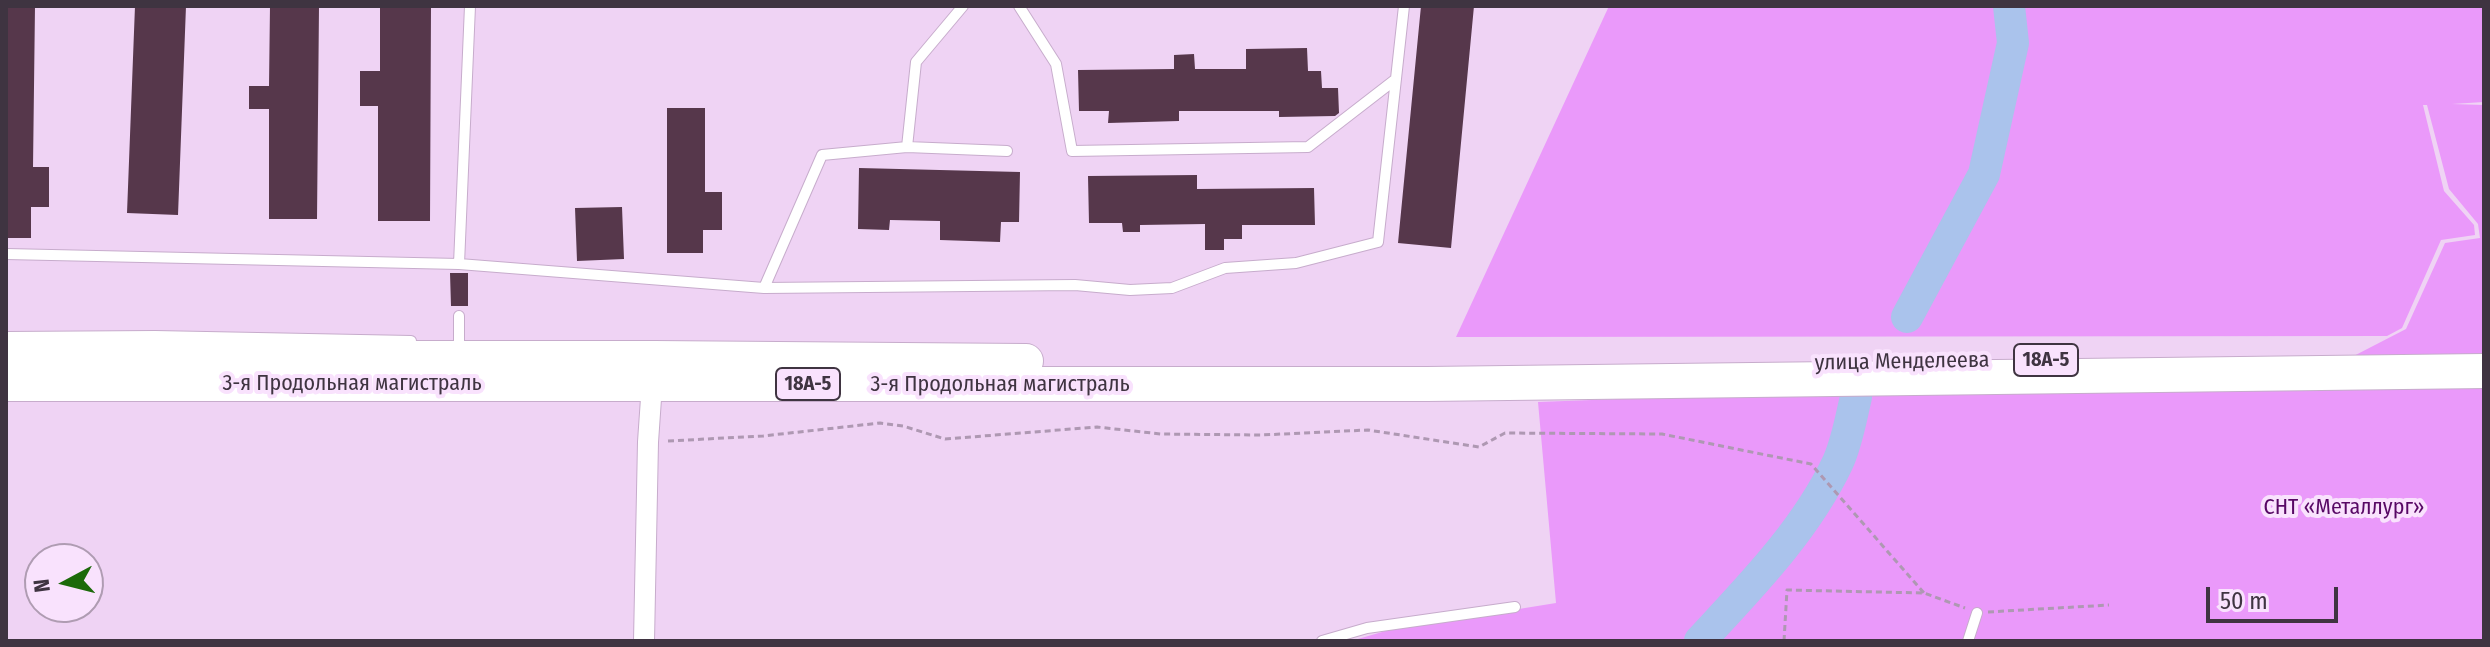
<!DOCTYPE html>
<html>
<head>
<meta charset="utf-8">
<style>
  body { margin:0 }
  #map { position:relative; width:2490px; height:647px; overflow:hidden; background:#efd3f4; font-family:"Fira Sans Condensed",sans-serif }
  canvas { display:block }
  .frame { position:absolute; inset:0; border:8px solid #3f3441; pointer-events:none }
  .north { position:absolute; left:24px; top:543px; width:80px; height:80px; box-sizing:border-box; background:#f9e2fd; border:2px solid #af9cb2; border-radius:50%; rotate:263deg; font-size:22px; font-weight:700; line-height:32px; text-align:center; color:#3f3441 }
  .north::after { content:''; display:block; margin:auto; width:28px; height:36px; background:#1c6a0a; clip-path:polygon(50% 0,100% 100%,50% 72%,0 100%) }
  .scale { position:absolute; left:2206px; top:587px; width:132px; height:36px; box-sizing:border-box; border:4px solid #3f3441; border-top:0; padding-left:10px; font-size:24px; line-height:28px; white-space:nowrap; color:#3f3441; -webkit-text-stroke:6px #f9e2fd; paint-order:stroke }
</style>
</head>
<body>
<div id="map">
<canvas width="2490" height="647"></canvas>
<div class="frame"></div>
<div class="north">N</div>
<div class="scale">50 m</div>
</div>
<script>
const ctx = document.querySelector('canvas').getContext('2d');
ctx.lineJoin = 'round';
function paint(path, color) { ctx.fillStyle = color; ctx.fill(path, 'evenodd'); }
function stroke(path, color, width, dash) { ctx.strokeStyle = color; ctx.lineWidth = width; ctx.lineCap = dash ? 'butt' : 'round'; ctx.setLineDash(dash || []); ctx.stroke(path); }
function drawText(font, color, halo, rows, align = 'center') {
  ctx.font = font + ' "Fira Sans Condensed",sans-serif'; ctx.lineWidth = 8; ctx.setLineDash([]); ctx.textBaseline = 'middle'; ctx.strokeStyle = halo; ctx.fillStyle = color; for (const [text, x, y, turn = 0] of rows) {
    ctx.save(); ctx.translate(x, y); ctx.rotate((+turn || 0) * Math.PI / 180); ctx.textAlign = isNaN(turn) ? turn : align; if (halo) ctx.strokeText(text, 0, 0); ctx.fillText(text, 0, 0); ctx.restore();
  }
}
paint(new Path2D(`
  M1609,6H2484V102L2452,104L2484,105V641H1351L1389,630L1556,603L1538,402L2047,383L2311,378L2406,329L2445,243L2480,238L2478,224L2449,189L2427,105H2423L2444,191L2474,225L2475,235L2441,240L2402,328L2387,336L1456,337Z`), '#ea99fa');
stroke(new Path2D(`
  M1907,317L1984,174L2013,43L2009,6
  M1700,641C1751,586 1806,530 1838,462C1847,442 1851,418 1856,397`), '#aac3ec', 32);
paint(new Path2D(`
  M6,6H35L33,167H49V207H31V238H6Z
  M135,6H186L178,215L127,213Z
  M270,6H319L317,219H269V109H249V86H269Z
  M380,6H431L430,221H378V106H360V71H380Z
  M1421,6H1474L1451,248L1398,243Z
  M1307,48L1308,71H1321L1322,88H1338L1339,113L1335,116L1279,117V111H1179V121L1108,123L1109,111H1079L1078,70L1174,69V55L1194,54L1195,69H1246V49Z
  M667,108H705V192H722V230H703V253H667Z
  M859,168L1020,172L1019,222H1001L1000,242L940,240V221L890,220L889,230L858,229Z
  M1197,175V189L1314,188L1315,225H1242V239H1224V250H1205V224L1140,225V232H1123L1122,223H1089L1088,176Z
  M622,207L624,259L577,261L575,208Z
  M450,273H468V306H451Z`), '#56374b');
const service = new Path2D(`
  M1019,6L1056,64L1072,151L1308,147L1396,79
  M907,147L916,62L963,6
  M6,254L459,264L764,288L1075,285L1130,290L1172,288L1225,268L1296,263L1378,242L1404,6
  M459,264L470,6
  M764,288L822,155L907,147L1007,151
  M6,337L155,336L411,341
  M459,342V316
  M1322,641L1367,628L1515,607
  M1968,641L1977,613`);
const minor = new Path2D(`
  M644,641L648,442L652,384`);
const trunk = new Path2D(`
  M6,358H654L1026,361
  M6,384H1427L2484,371`);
stroke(service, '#c7accc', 12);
stroke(minor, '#c7accc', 22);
stroke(trunk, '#c7accc', 36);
stroke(new Path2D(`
  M668,441L763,436L880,423L903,426L945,439L1097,427L1161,434L1261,435L1368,430L1479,447L1505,433L1662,434L1811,464L1924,593
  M1988,612L2109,605
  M1784,641L1787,590L1924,593L1965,608`), '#ae98b2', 3, [6, 4]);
stroke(service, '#fff', 10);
stroke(minor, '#fff', 20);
stroke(trunk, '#fff', 34);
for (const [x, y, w] of [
  [2046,360,64],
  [808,384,64]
]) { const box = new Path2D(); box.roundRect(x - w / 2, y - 16, w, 32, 6); ctx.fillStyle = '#f9e2fd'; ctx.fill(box); stroke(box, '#3f3441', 2); }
drawText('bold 20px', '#3f3441', null, [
  ["18А-5",2046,360],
  ["18А-5",808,384]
]);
drawText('22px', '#3f3441', '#f9e2fd', [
  ["улица Менделеева",1902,362,-1],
  ["3-я Продольная магистраль",352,384],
  ["3-я Продольная магистраль",1000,385]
]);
drawText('22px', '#580865', '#f9e2fd', [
  ["СНТ «Металлург»",2344,508]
]);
</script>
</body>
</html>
